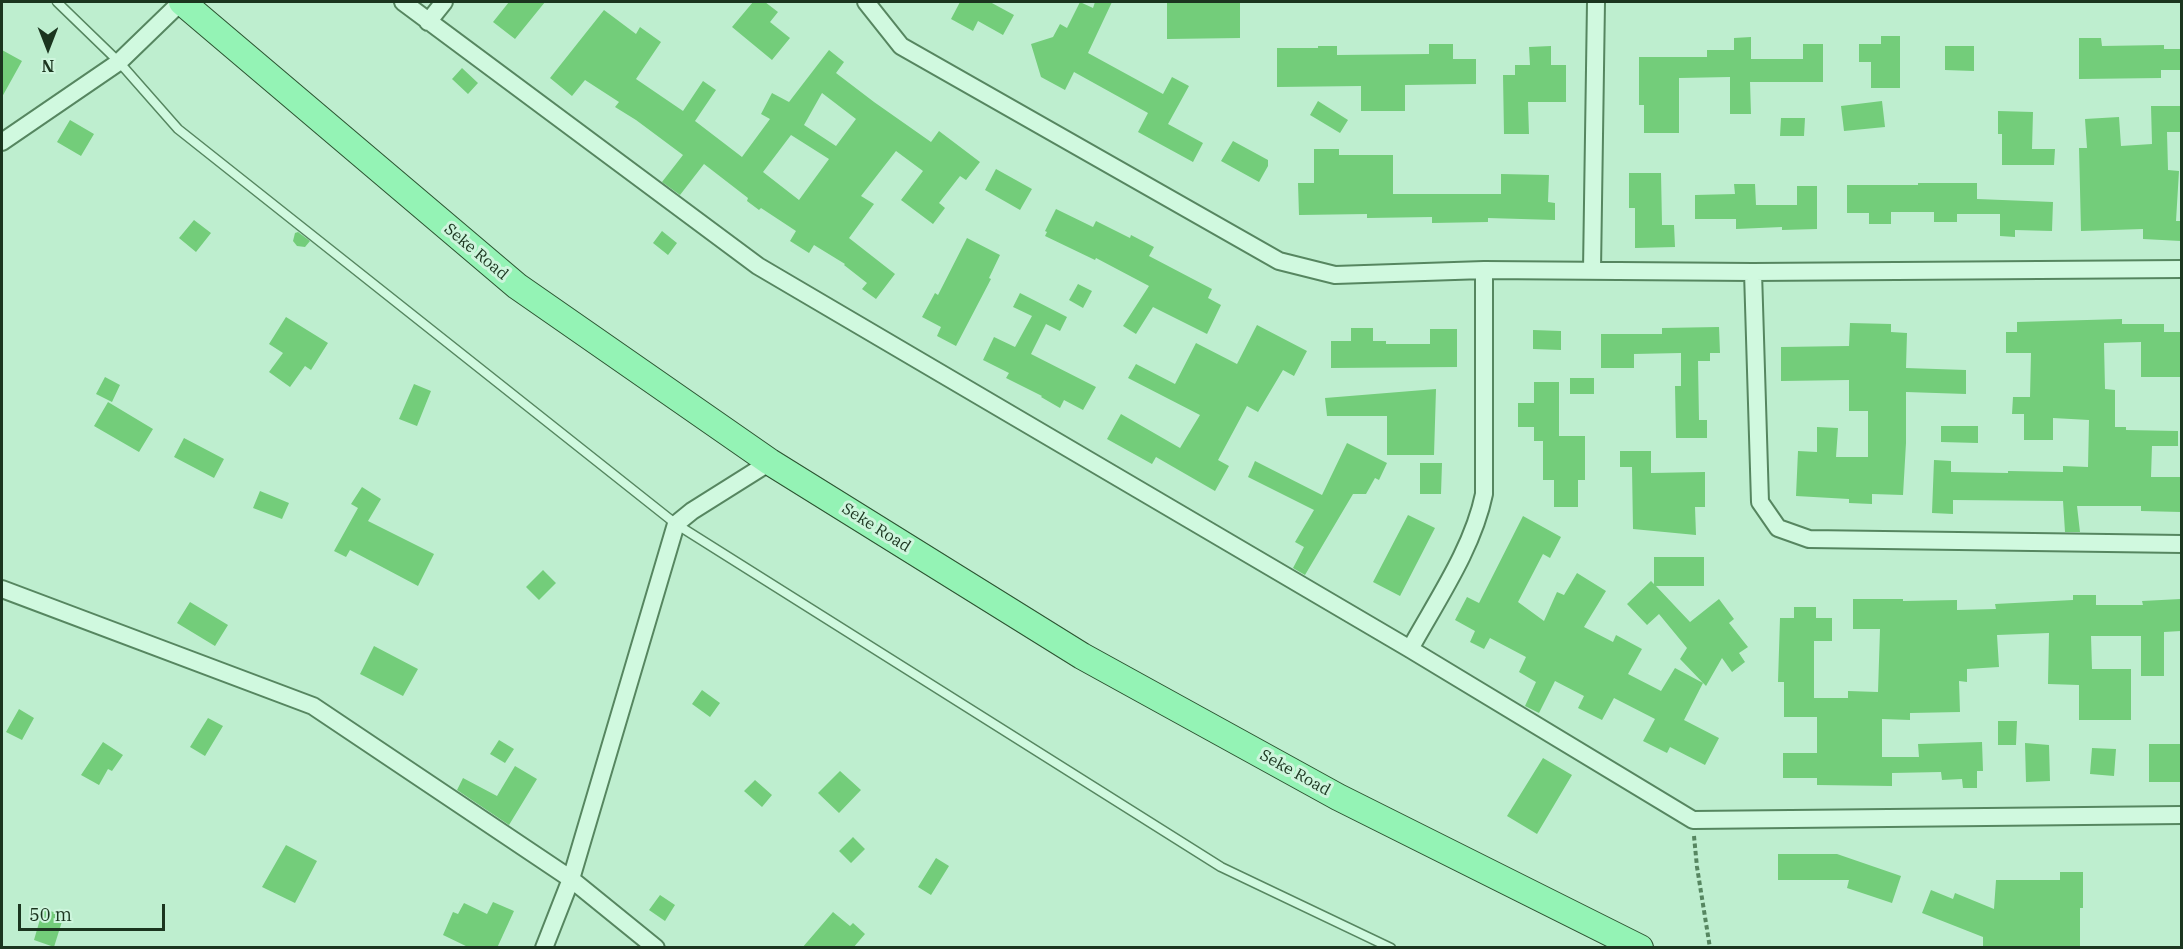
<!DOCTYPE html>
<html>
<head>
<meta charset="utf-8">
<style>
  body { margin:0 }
  #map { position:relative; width:2183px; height:949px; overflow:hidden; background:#beeecf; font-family:"IBM Plex Serif",serif }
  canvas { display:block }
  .frame { position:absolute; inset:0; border:3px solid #1b351f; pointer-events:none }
  .north { position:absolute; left:18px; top:18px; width:60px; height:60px; -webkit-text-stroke:4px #cdf5dc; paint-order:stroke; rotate:180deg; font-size:16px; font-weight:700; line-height:24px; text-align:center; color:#1b351f }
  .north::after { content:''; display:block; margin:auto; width:21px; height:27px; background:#1b351f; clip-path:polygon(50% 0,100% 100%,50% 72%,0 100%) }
  .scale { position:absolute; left:18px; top:904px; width:147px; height:27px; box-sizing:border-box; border:3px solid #1b351f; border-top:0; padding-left:8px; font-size:18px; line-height:21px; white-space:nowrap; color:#1b351f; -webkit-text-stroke:4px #cdf5dc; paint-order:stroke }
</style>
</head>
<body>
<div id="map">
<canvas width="2183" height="949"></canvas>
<div class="frame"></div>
<div class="north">N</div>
<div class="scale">50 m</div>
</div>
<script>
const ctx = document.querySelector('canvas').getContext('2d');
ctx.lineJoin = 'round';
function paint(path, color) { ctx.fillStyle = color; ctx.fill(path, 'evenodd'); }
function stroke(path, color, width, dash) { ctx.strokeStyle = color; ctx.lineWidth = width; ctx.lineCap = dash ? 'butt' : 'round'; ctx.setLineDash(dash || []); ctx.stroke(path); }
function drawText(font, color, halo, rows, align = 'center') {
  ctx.font = font + ' "IBM Plex Serif",serif'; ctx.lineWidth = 6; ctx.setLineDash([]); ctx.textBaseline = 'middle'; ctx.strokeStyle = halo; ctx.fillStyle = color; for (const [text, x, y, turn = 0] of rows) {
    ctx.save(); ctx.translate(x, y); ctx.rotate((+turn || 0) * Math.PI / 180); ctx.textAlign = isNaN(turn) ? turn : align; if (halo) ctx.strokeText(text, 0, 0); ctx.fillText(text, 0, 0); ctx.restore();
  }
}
paint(new Path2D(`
  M509,2H545L515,39L493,22Z
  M753,2H765L778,12L770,22L790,38L772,60L732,27Z
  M960,2H990L1014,15L1003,35L978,21L973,31L951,19Z
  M1080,2L1093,8L1095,2H1112L1088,53L1163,94L1172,77L1189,86L1168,124L1203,143L1193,162L1138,132L1148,113L1074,72L1065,90L1041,77L1031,44L1053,37L1060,24L1067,28Z
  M1167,2H1240V38L1167,39Z
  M604,10L636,34L640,27L661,42L636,79L683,111L703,81L716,90L695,121L742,157L770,119L761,114L772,93L789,102L829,50L844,62L836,73L874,102L931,142L939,131L980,162L966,180L960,176L939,203L945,208L933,224L901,200L923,171L896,151L861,196L874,204L849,238L895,274L876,299L862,289L867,283L844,265L845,264L814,245L809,253L790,241L796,231L761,208L759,210L747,201L748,198L704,164L680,195L662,182L683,155L636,120L615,107L619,102L585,80L572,96L550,78ZM822,93L856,119L836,146L804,125ZM791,135L829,159L799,200L763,172Z
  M1881,36H1900V88H1871V62H1859V44H1881Z
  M1751,37V59H1803V44H1823V82H1750L1751,114H1730V77L1679,78V133H1644V105H1639V57H1707V50H1734V38Z
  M2079,38H2101L2102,46L2164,45V49H2181V70H2161V78L2079,79Z
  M1429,44H1453V59H1476V84L1405,85V111H1361V86L1277,87V48H1318V46H1337V55L1429,54Z
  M1551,46V65H1566V102H1528L1529,134H1504L1503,75H1515V65H1530L1529,47Z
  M1945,46H1974V71L1945,70Z
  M2,50L22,61L2,97Z
  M462,68L478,83L468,94L452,79Z
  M1318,101L1348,120L1340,133L1310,115Z
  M1882,101L1885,127L1844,131L1841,106Z
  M2151,106H2181V132H2167L2168,170L2179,171L2176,221H2181V241L2143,239V229L2081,231L2079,148H2087L2085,119L2119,117L2121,146L2152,144Z
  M1998,111L2033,112L2032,149H2055L2054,165H2002V134H1998Z
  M1781,118H1805L1804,136H1780Z
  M70,120L94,134L81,156L57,142Z
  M1233,141L1268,160V166L1259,182L1221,161Z
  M1314,149H1339V155H1393V194H1501V174L1549,175L1548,202L1555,203V220L1488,218V222L1432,223V217L1367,218V214L1299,215L1298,183H1314Z
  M996,169L1032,189L1020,210L985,190Z
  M1629,173H1661L1662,225H1674L1675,247L1635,248V208H1629Z
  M1918,183H1977V199L2053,202L2052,231L2015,230V237L2000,236V214H1957V222H1934V212H1891V224H1869V213H1847V185H1918Z
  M1734,184H1755L1756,205H1797V186H1817V229L1782,230V227L1736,229V219H1695V195L1735,194Z
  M1056,209L1093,227L1096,221L1130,238L1131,235L1154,247L1149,256L1212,289L1208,298L1221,305L1207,334L1153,307L1136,334L1123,326L1149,286L1096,258L1095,260L1045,236L1047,232L1045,231Z
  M194,220L211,233L196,252L179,238Z
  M662,231L677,243L668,255L653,243Z
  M298,232L310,241L305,247L297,246L293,241L295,233Z
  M967,238L1000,255L989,278L991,279L956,346L937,336L941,327L922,317L935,293L938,295Z
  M1078,284L1092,291L1083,308L1069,300Z
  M1020,293L1067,317L1060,331L1046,324L1031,354L1096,387L1083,410L1064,400L1060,408L1041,397L1042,396L1006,378L1009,373L983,360L994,337L1015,347L1032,316L1013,307Z
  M286,317L328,343L311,370L305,366L290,387L269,372L283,353L269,344Z
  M2122,319V324H2164V332H2181V377H2141V342L2104,343L2105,389L2115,390V427H2126V430L2178,431V446H2152L2151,477H2181V512L2141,511V506H2077L2080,532H2065L2063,501L1953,500V514L1932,513L1934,460L1951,461V472L2008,473V471L2063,472V466L2088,467L2089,420L2053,418V440H2024V414H2012L2013,397H2030L2031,353H2006V332H2017V322Z
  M1850,323L1891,324V332L1907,333L1906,368L1966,370V394L1906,392V443L1903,495L1872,494V504L1849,503V499L1796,496L1798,451L1817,452V427L1838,428L1836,457H1868V411H1849V380L1781,381V347L1849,346Z
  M1257,325L1307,351L1294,376L1283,370L1258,412L1247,406L1218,460L1229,466L1215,491L1156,457L1152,464L1107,439L1121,414L1180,448L1200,415L1128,378L1136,364L1175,384L1196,343L1237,364Z
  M1719,327L1720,353H1710V361H1698L1699,420H1707V438H1676L1675,386H1681V353L1634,354V368H1601V334H1662V328Z
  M1351,328H1373V341H1386V344H1430V329H1457V367L1331,368V341H1351Z
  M1533,330L1561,331V350L1533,349Z
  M105,377L120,385L112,402L96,394Z
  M1570,378H1594V394H1570Z
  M1534,382H1559V436H1585V480H1578V507H1554V480H1543V441H1534V427H1518V403H1534Z
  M414,384L431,391L417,426L399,419Z
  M1436,389L1434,455H1387V416H1327L1325,398Z
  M108,402L153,429L139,452L94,426Z
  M1941,426H1978V443L1941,442Z
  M184,438L224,459L214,478L174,457Z
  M1347,443L1387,463L1379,480L1375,478L1366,494H1353L1305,575L1293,568L1304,547L1295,542L1314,510L1248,477L1255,461L1322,495Z
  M1620,451H1651V473L1705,472V507H1695L1696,535L1633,529L1632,467H1620Z
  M1420,463H1442L1441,494H1420Z
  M362,487L381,499L368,521L434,554L418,586L350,550L346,557L334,551L358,508L351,504Z
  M260,491L289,503L282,519L253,508Z
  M1408,515L1435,528L1400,596L1373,582Z
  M1523,516L1561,537L1550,558L1543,554L1518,602L1544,621L1557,592L1564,595L1577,573L1606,591L1584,627L1613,642L1616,635L1642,649L1628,674L1661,691L1675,668L1703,683L1684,720L1719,738L1705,765L1670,747L1667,753L1643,741L1655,719L1614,698L1602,720L1578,708L1584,696L1555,681L1539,713L1525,706L1536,682L1519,672L1526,657L1490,638L1484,649L1470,642L1475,631L1455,620L1467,597L1479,603Z
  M1654,557H1704V586H1656L1690,622L1719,599L1734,619L1729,623L1748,647L1739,653L1745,662L1732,672L1722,658L1706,686L1680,659L1687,648L1659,614L1647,625L1627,604L1651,581L1654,584Z
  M543,570L556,583L539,600L526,587Z
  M2073,595H2096V605H2143L2142,601L2181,599V631L2164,632V676H2141V636H2091L2092,669H2131V720H2079V685L2048,684L2049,633L1997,635L1999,667L1967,669V682L1959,681L1960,712L1910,713V720L1882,719V757H1919L1918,744L1982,742L1983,771H1977V788H1963L1962,779L1942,780L1941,772L1892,773V786L1817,785V778H1783V753H1817V717H1784V682H1778L1780,618H1794V607H1816V618H1832V641H1814V698H1848V691L1878,692L1880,629H1853V599H1903V601L1957,600V610L1996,609L1995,604L2073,600Z
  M190,602L228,625L215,646L177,623Z
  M374,646L418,669L403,696L360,674Z
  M702,690L720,703L710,717L692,704Z
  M19,709L34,718L22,740L6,732Z
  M208,718L223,726L205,756L190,747Z
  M1998,721H2017L2016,745H1998Z
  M499,740L514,749L505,763L490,754Z
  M103,742L123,755L112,771L108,769L99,785L81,775Z
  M2025,743L2049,745L2050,781L2026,782Z
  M2149,744H2181V782H2149Z
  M2092,748L2116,749L2114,776L2090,774Z
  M1543,758L1572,775L1537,834L1507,816Z
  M515,766L537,779L509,825L457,790L463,778L497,796Z
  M840,771L861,790L839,813L818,793Z
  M755,780L772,795L762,807L744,791Z
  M853,837L865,849L851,863L839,851Z
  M286,845L317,861L295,903L262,887Z
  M1778,854H1837L1901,876L1892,903L1847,888L1849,880H1778Z
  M936,858L949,866L931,895L918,887Z
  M2060,872H2083V908H2080V948H1983V937L1922,913L1931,890L1953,899L1955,893L1994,909L1996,880H2060Z
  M660,895L675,905L665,921L649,910Z
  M493,902L514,911L497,948H470L443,935L453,912L458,914L464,903L487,914Z
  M43,909L64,915L54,947L34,940Z
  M833,912L850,926L853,923L865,934L853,948H802Z`), '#73cd7a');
const lane = new Path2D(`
  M57,2L119,62L178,129L676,524L1221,867L1391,948`);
const street = new Path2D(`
  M403,2L758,266L1410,649L1693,820L2182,815
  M866,2L901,46L1279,261L1335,275L1484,270L1753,272L2182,269
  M428,22L444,2
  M2,142L119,62L181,2
  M1592,270L1596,2
  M1753,272L1760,502L1778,528L1809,539L2182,544
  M2,589L313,706L571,879L656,948
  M1410,649C1437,600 1473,548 1484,494V270
  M544,948L571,879L676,524L692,511L770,462`);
const primary = new Path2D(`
  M182,2L517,286L770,462L1082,656L1338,797L1640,948`);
stroke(lane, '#568660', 11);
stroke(street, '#568660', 20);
stroke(primary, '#2b5330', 28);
stroke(new Path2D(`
  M1694,836L1697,867L1710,948`), '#568660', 4, [4.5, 3]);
stroke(lane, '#d0f9df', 8);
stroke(street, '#d0f9df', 16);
stroke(primary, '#94f3b5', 26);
drawText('16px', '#1b351f', '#cdf5dc', [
  ["Seke Road",476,252,40],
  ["Seke Road",876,528,32],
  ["Seke Road",1295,773,29]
]);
</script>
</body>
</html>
